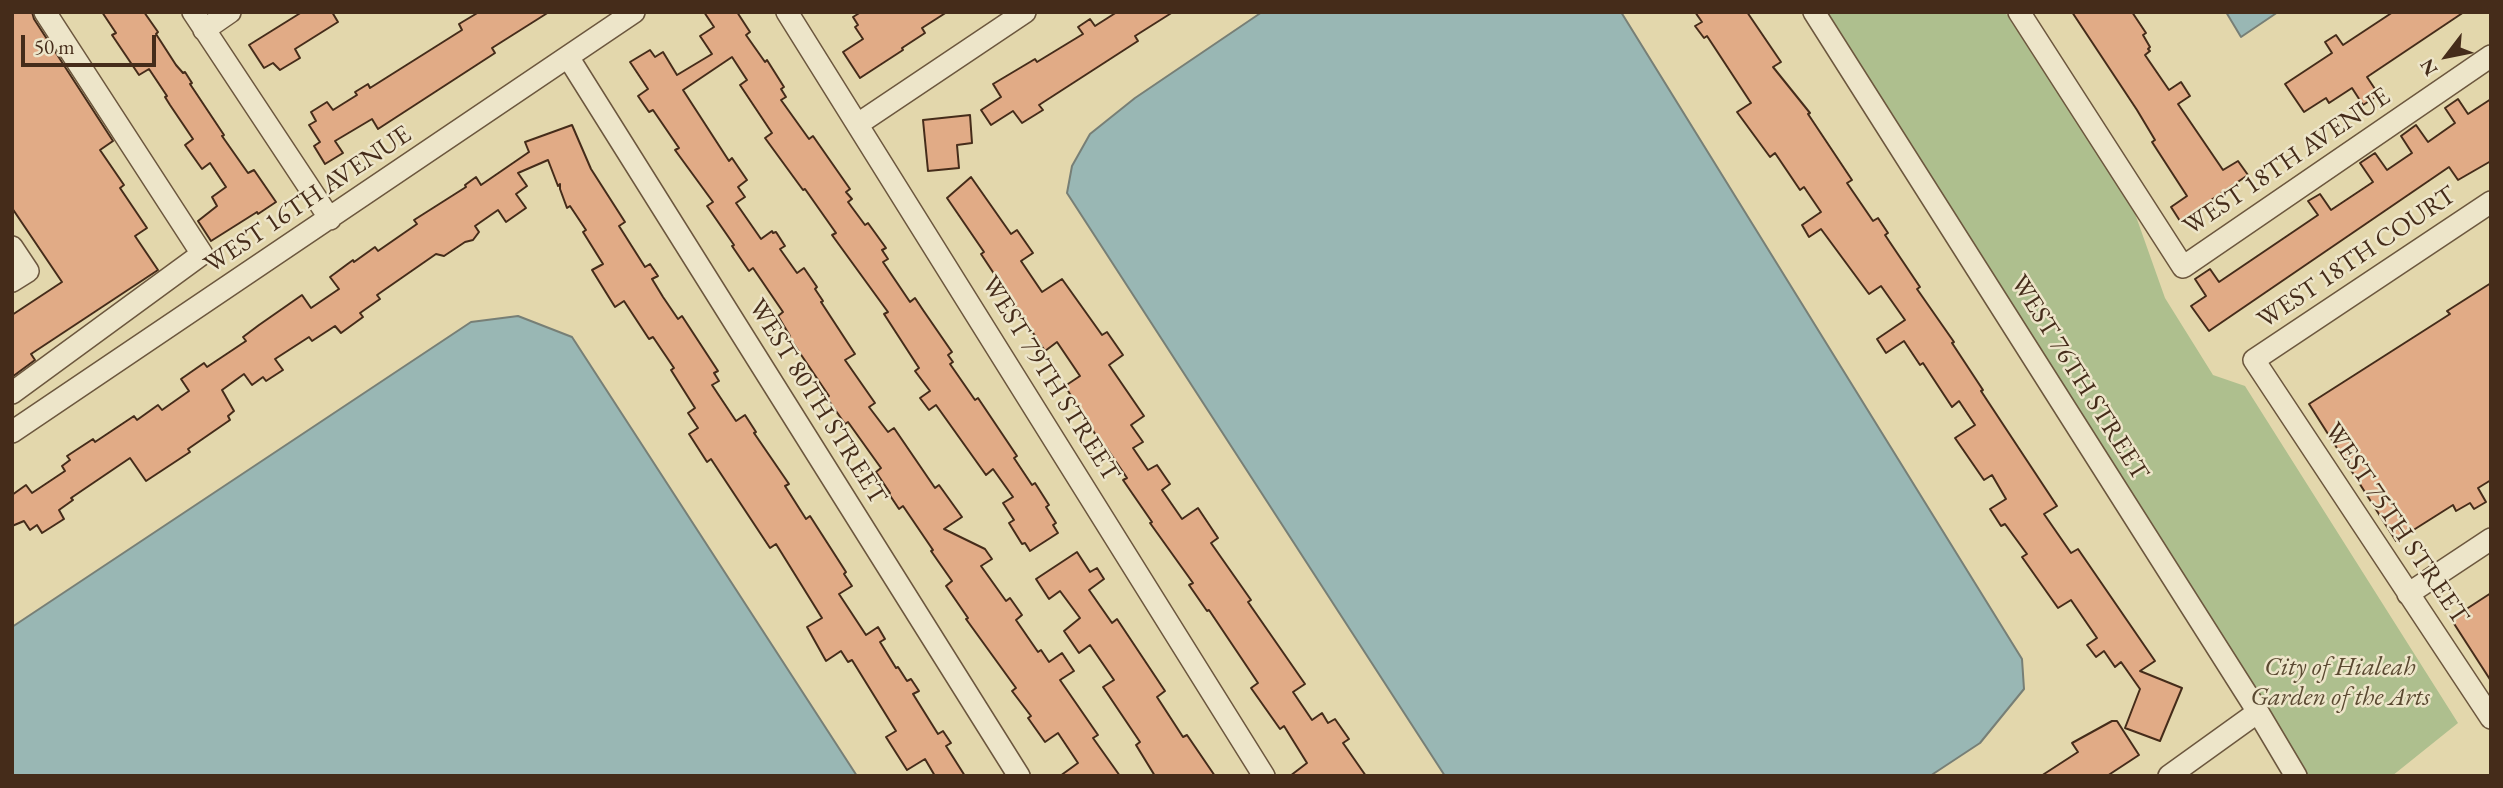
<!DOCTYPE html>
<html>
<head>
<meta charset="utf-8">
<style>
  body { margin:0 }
  #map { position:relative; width:2503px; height:788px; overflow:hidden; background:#e3d7ac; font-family:"EB Garamond",serif }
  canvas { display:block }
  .frame { position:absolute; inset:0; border:14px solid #452c1a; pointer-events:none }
  .north { position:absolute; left:2412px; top:21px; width:70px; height:70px; -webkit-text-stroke:5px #ede5c9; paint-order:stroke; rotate:238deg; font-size:19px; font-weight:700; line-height:28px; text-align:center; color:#452c1a }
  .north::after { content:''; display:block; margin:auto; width:24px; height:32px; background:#452c1a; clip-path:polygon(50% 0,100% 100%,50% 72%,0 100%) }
  .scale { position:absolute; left:21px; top:35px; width:135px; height:32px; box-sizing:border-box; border:4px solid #452c1a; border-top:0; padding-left:9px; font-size:21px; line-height:24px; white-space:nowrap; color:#452c1a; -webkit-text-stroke:5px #ede5c9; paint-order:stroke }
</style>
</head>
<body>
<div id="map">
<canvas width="2503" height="788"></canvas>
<div class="frame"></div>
<div class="north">N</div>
<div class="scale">50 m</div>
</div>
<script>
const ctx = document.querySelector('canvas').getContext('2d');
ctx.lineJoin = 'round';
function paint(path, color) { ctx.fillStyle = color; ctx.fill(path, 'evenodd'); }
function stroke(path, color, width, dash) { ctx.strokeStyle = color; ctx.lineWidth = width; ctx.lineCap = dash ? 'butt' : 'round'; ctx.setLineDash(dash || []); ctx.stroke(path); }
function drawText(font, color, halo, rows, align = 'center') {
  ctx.font = font + ' "EB Garamond",serif'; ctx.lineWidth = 5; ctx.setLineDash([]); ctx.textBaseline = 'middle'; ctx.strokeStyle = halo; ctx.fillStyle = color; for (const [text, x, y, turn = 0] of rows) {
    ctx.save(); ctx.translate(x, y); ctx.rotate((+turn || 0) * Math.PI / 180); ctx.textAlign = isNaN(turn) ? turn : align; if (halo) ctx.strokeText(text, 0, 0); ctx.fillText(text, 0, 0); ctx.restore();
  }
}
paint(new Path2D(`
  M1821,12H2005L2133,208L2165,298L2213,375L2245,386L2458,723L2392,776H2304Z`), '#aebf8e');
const water = new Path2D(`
  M1262,12H1621L2022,659L2024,689L1980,743L1930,776H1445L1067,193L1072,166L1090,134L1135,98Z
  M2226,12H2278L2241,37Z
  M518,316L572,337L857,776H14L12,772V627L471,322Z`);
paint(water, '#99b7b4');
stroke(water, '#777f76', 2);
const building = new Path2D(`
  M12,12H32L34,19L113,141L100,150L124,185L120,188L147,228L135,236L158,270L31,354L35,360L12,377V315L62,282L12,208Z
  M102,12H144L158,32L156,34L176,65L183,73L185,72L192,83L190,84L224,135L222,136L248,173L254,170L276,202L258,214L257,212L211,241L198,221L217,206L212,197L226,187L210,163L202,169L185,145L193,139L170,105L165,97L167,96L149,69L139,75L112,35L116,33Z
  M302,12H332L338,22L295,49L300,58L280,70L273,63L264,68L249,45Z
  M479,12H549L492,48L495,53L378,129L372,119L335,141L343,153L325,164L314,146L320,142L309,125L316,121L311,112L327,102L333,110L357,95L355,92L368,84L370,88L462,30L459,24Z
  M704,12H737L750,32L746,35L765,62L767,60L784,87L781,89L786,97L781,100L809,139L813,136L850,189L846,192L852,199L848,202L865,225L868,223L886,248L882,250L888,259L883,262L910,302L915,298L923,310L952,352L948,355L953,362L950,364L975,400L978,398L1017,456L1014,458L1032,485L1035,483L1049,505L1046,507L1056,523L1053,525L1058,533L1030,551L1025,543L1022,544L1009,523L1014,520L1003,503L1013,497L993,469L986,475L936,405L929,410L920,398L930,391L915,371L919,368L884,314L888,312L832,235L836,233L805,189L803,190L765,138L772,133L740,85L747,80L732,57L683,90L729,161L732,158L747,180L738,187L745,197L736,203L761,239L772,231L773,233L776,232L785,246L780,249L797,273L804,268L817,287L815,289L823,301L821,302L855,354L845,360L875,403L869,407L888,432L894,428L935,488L939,485L962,517L944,529L985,549L992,559L981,566L1006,601L1010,598L1022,615L1016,620L1038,652L1041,650L1049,662L1062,653L1074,671L1060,680L1098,735L1093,738L1120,776H1060L1078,763L1058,733L1045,742L1028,718L1031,716L1012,691L1016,688L966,619L968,618L946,586L952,581L931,551L933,550L903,506L899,509L889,494L890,493L876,472L881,468L848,422L845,424L827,398L829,396L789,337L790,336L778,316L783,312L753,268L749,271L732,246L734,245L707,206L713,202L675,150L679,148L653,110L649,112L638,96L648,89L630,62L650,50L655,57L663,52L677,75L712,54L700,36L714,27Z
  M861,12H947L922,28L925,33L902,48L903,50L860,78L843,52L863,39L855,27L858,25L853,17Z
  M1117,12H1173L1135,36L1138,41L1039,105L1043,110L1022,123L1013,111L991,125L981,110L1001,97L993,84L1035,59L1037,62L1083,34L1078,27L1090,19L1095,26Z
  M1695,12H1747L1781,62L1773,67L1810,113L1808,114L1852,180L1847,183L1873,221L1878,218L1888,233L1885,235L1920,287L1917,289L1954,342L1952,343L1983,390L1981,391L2057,506L2044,514L2071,553L2078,549L2155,661L2140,671L2182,688L2160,741L2125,728L2140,689L2121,662L2115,667L2104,651L2096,657L2087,645L2097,638L2071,600L2058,608L2022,557L2027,554L2005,524L2001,526L1990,509L2006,499L1992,475L1984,480L1955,438L1975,425L1959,401L1952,407L1923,363L1920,365L1904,341L1886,353L1877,339L1905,320L1881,286L1869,294L1821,229L1809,237L1802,225L1821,212L1804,187L1800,190L1775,153L1770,157L1737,112L1751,103L1707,36L1704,38L1695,26L1702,22Z
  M2072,12H2132L2146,33L2143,35L2150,47L2148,49L2150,51L2145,55L2169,90L2181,82L2190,96L2178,104L2223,170L2238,161L2248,175L2180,221L2171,207L2187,196L2152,142L2155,140L2137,110Z
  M2393,12H2464L2367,77L2379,95L2363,105L2352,88L2329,103L2326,98L2304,112L2285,84L2332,53L2325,42L2336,35L2343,45Z
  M2458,99L2468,114L2491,99V161L2458,180L2449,167L2209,331L2191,306L2206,296L2195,279L2210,269L2219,282L2318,215L2308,201L2320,194L2331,210L2373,182L2360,163L2375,153L2387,170L2412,153L2401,136L2416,125L2428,142L2455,123L2445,108Z
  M970,115L972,143L957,145L959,168L928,171L923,120Z
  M572,125L591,169L625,222L619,226L645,267L650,264L658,276L652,279L663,297L678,319L682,316L718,371L714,373L719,381L712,385L736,421L745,415L756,432L754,433L789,484L785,486L806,519L810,516L846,572L844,574L852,586L839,594L866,635L878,627L885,639L880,642L896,668L898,667L907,681L911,679L919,691L913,694L938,734L943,731L951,743L946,746L965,776H935L925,759L907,770L886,737L896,731L852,660L848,662L841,651L826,661L807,627L822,618L776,544L770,548L711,459L707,462L689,434L698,428L688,413L695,408L671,370L674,368L653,337L649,339L624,301L615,307L592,270L603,264L583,232L586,230L570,206L567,208L560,189V184L558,186L548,160L518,173L527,186L516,194L526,208L506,222L498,210L475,226L479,232L473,240L465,242L444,256L436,254L377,295L380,299L360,313L363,317L341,333L335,326L312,341L309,337L275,359L283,370L266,381L263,377L252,385L244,374L222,390L234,411L228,416L230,420L188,449L190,452L146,481L130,458L71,498L73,500L59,510L64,519L42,533L37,525L30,530L24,521L12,526V495L26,485L32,493L65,471L62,466L70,460L67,456L93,439L95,442L134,416L137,420L158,405L162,410L189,391L181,379L204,363L207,367L246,341L243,337L259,325L302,295L311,308L339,289L330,277L353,260L354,262L375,247L378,251L417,224L414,220L466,187L465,185L476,177L481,185L529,152L525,142Z
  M971,177L1011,234L1017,230L1033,253L1021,261L1042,292L1062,279L1102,335L1107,332L1123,355L1109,365L1144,416L1131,425L1143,442L1133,448L1148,470L1157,465L1170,484L1162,490L1182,519L1198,508L1218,538L1211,543L1251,600L1248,602L1305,684L1293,692L1312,720L1322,713L1328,723L1335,719L1349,739L1343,743L1366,776H1290L1307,763L1284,726L1280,729L1251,688L1258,683L1209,610L1207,611L1189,585L1193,583L1150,523L1152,522L1123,480L1127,478L1106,447L1104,448L1065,386L1080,376L1057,342L1045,351L981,254L984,252L947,198Z
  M2491,283V480L2478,488L2486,502L2474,509L2470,503L2456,511L2453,505L2396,541L2309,404L2450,314L2447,311Z
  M1077,552L1090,572L1097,568L1104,579L1089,590L1112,623L1117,619L1165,691L1157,697L1183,737L1187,735L1215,776H1155L1136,745L1140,742L1103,687L1114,680L1090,645L1079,653L1064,631L1080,618L1060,591L1049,599L1036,579Z
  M2491,593V681L2451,619Z
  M2112,721H2117L2139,755L2107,776H2041L2078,752L2072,743Z`);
paint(building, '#e1ab86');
stroke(building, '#452c1a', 2);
const minor = new Path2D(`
  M193,12L330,219
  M787,12L1264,776
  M1814,12L2258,712L2296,776
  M2019,12L2183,267L2491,56
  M204,30L230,12
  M568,57L1019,776
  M858,124L1025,12
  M2491,202L2254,360L2491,718
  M12,247L28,271L12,281
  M12,393L202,254L45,12
  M12,432L634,12
  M2408,594L2491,539
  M2169,776L2258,712`);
stroke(minor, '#6c573e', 24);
stroke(minor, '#ede5c9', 21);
drawText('26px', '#452c1a', '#ede5c9', [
  ["WEST 18TH AVENUE",2287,162,-34],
  ["WEST 16TH AVENUE",308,200,-34],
  ["WEST 18TH COURT",2357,258,-34],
  ["WEST 76TH STREET",2079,378,58],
  ["WEST 79TH STREET",1050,379,58],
  ["WEST 80TH STREET",817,402,58],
  ["WEST 75TH STREET",2396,524,56]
]);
drawText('italic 26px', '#5a4931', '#ede5c9', [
  ["City of Hialeah",2340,668],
  ["Garden of the Arts",2340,698]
]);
</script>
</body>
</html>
